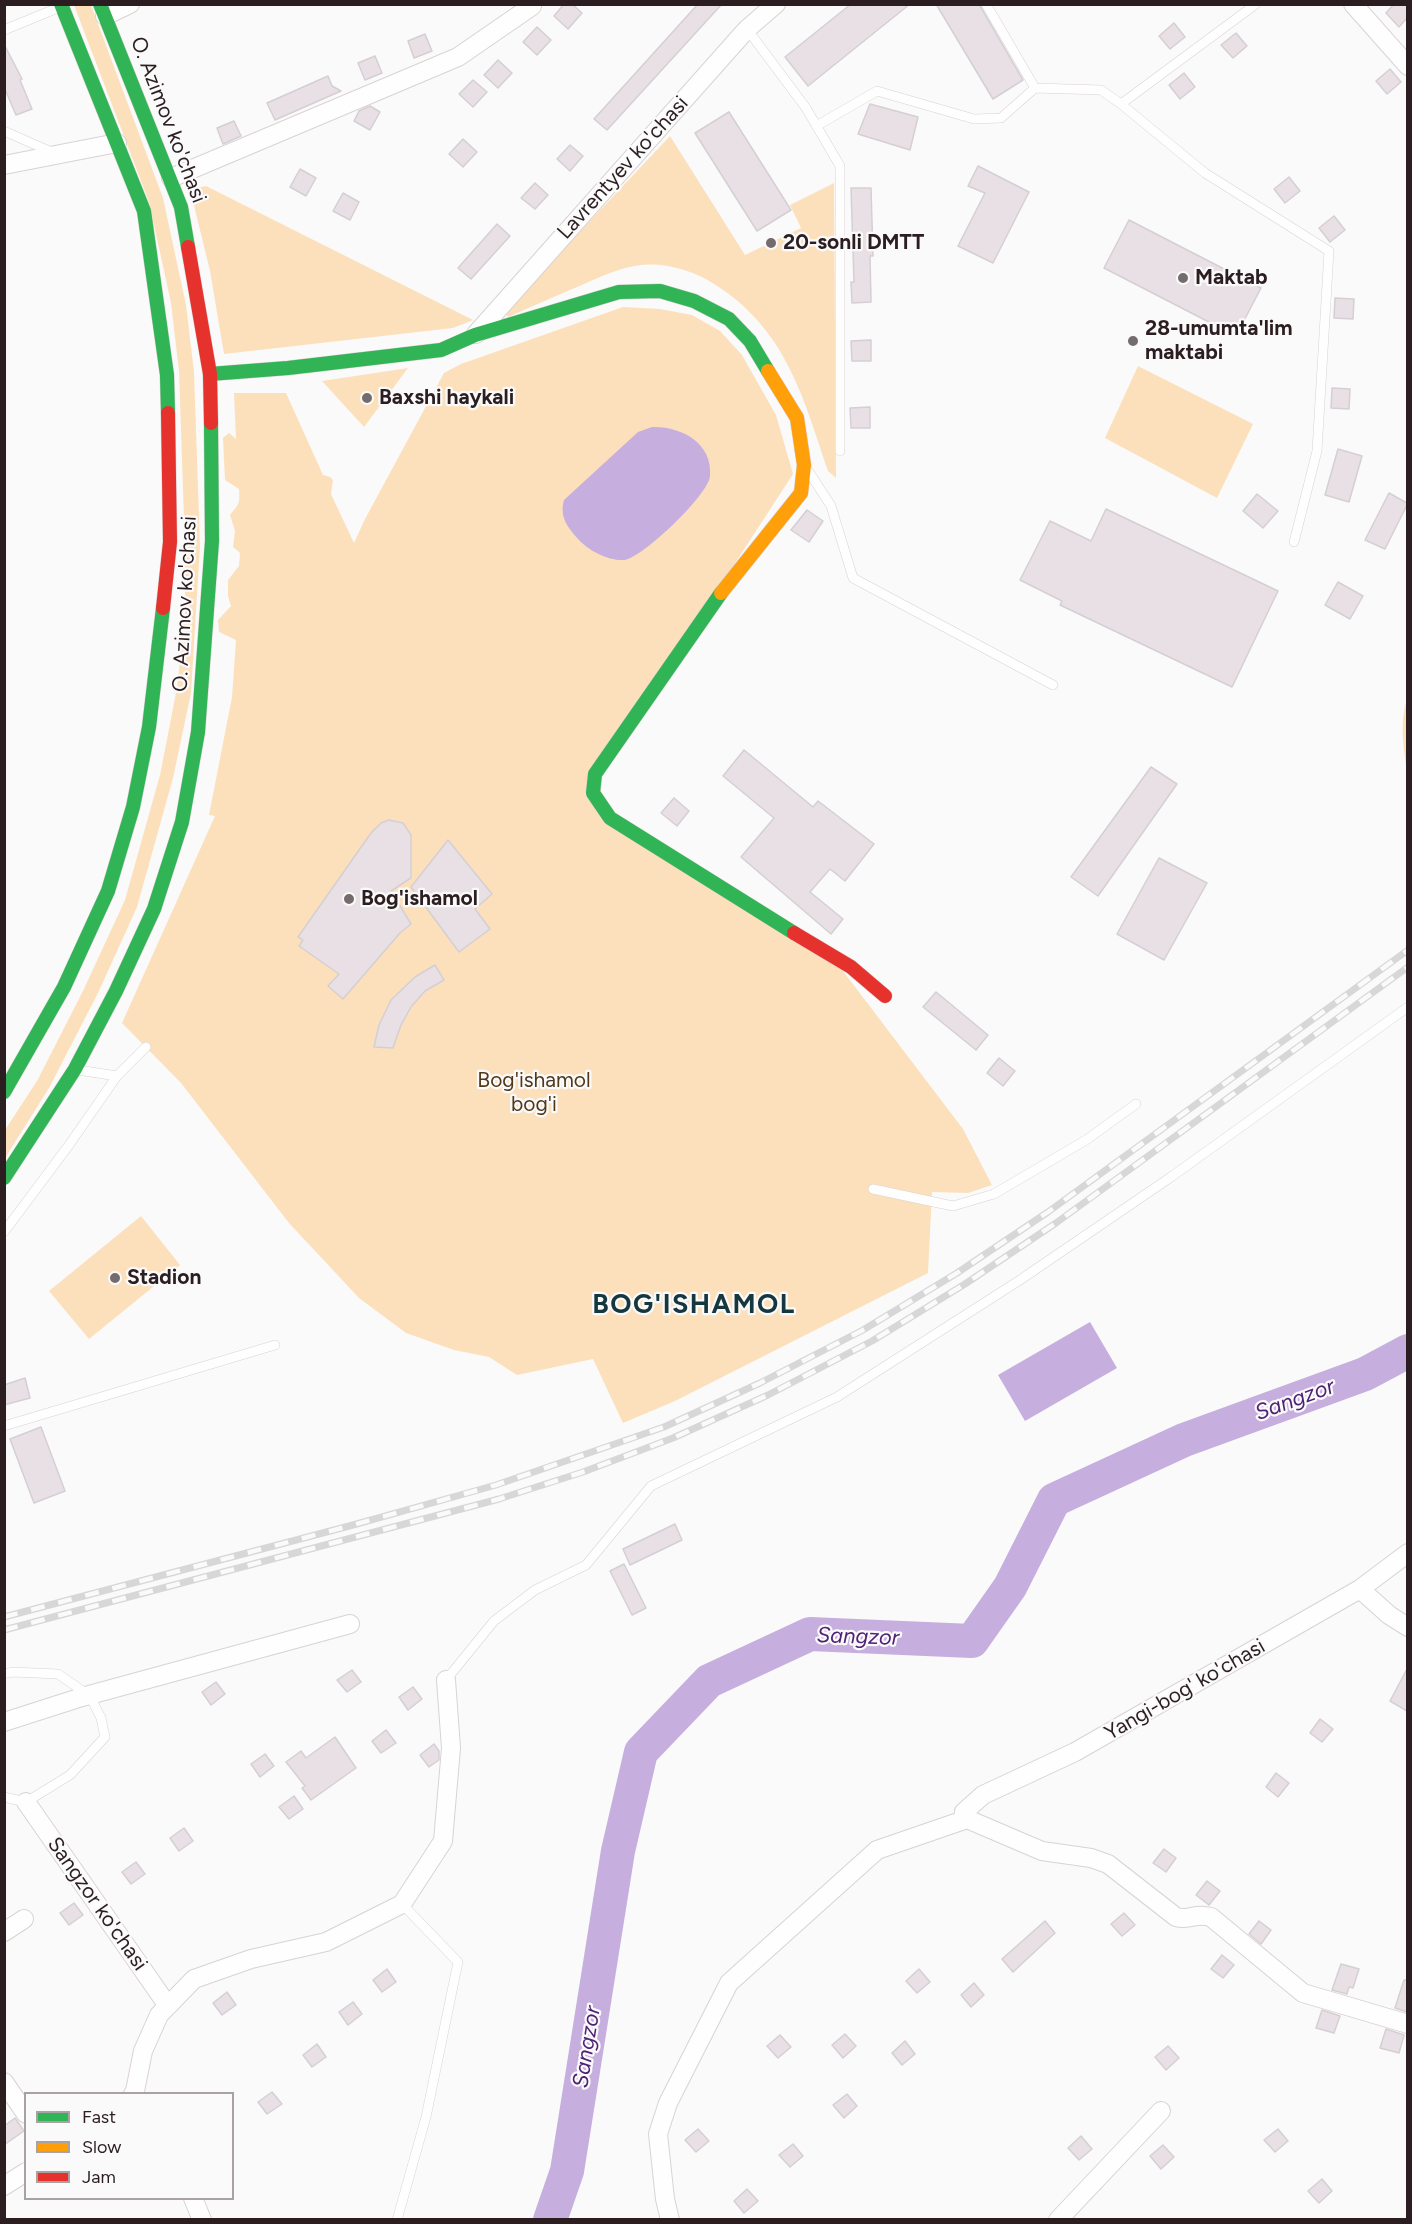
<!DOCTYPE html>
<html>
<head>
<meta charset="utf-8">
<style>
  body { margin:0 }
  #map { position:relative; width:1412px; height:2224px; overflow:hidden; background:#fafafa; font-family:Figtree,sans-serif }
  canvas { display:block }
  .frame { position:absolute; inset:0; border:6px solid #2c1e20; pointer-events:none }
  .legend { position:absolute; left:24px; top:2092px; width:210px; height:108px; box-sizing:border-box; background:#fafafa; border:2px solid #a8a2a3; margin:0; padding:8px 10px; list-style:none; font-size:18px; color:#2c1e20 }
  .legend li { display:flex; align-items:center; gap:12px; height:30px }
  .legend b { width:30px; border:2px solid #a8a2a3 }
</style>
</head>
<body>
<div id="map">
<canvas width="1412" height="2224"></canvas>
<div class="frame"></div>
<ul class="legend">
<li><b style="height:8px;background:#30b455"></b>Fast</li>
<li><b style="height:8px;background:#ff9f0a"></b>Slow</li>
<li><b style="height:8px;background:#e5322d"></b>Jam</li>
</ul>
</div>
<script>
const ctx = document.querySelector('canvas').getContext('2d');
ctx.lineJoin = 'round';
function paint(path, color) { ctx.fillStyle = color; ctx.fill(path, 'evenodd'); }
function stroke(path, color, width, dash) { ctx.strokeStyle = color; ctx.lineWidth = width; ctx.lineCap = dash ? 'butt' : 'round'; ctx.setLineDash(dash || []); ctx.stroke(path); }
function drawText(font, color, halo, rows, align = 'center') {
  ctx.font = font + ' Figtree,sans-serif'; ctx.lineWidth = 4.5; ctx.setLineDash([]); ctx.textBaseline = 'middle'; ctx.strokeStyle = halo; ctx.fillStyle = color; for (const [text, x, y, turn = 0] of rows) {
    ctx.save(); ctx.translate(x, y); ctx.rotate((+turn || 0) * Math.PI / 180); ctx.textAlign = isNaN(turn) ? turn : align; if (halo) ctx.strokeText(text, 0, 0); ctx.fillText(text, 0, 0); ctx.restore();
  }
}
paint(new Path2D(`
  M74,5H91L163,198L186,305L194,372L200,546L191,693L173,778L137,907L98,993L49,1088L5,1158V1130L37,1081L83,991L125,900L160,775L177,688L185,614V549L179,371L171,303L149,202Z
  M670,136L745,255L801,228L790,205L834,183L836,478L828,471C803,396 785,328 714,284C692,270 662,261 635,266C617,269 600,277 584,284C558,295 533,306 508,317L504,312Z
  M206,186L473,320L453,328L224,354L210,271L190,189Z
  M623,307L660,309L692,315L720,331L742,355L776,415L793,474L585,794L843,971L963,1129L992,1185L968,1193L932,1192L928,1273L675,1401L623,1423L593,1359L517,1375L489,1357L454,1350L406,1333L359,1298L289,1223L181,1083L122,1023L215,816L209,815L232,697L236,640L219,632L218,620L231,606L228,596V580L239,566L240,553L233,547L235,531L230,515C239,504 240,504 239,489L225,480L223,438L229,433L236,439L234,393H286L323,475L330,477L333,480L331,494L354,543L365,519L444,373L461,364Z
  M1138,366L1253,424L1217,498L1105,438Z
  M408,368L364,427L322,381Z
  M1407,700V772C1404,749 1399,723 1407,700Z
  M141,1216L180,1265L89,1339L49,1291Z`), '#fce0bc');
paint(new Path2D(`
  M652,427C681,426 713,443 710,476C709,494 643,558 624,560C609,561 589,551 579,540C568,528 559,517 564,500L638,432Z
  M1090,1322L1117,1368L1025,1421L998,1375Z`), '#c6aedf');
stroke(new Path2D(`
  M550,2220L567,2171L618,1851L641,1752L709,1681L810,1634L972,1641L1010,1587L1054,1500L1184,1440L1365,1374L1408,1351`), '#c6aedf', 34);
const building = new Path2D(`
  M564,4H572L582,13L568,29L554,16Z
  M698,4H722L607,130L594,119Z
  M851,4H910L808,86L785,57Z
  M936,4H979L1023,80L993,99Z
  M1394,4H1407V18L1399,27L1386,13Z
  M1174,23L1185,37L1170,49L1159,36Z
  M537,27L551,40L537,55L523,42Z
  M1236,33L1247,46L1233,58L1221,45Z
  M425,34L432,51L414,58L408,41Z
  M4,44L22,79L20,80L32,109L16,115L4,87Z
  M375,56L382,73L365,80L358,63Z
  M498,60L512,73L498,88L484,75Z
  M1390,69L1401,82L1387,94L1376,81Z
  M1184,73L1195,87L1180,99L1169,85Z
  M328,76L332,86L341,91L275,120L267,103Z
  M473,80L487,92L473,107L459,94Z
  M870,104L918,117L910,150L858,134Z
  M370,106L380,112L370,130L354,121L359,111Z
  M729,112L791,210L757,231L695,133Z
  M234,121L241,136L223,144L217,128Z
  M463,139L477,152L463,167L449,154Z
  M570,145L583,156L570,171L557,159Z
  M978,166L1029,192L993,263L958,246L985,193L968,186Z
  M300,169L316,178L306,196L290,187Z
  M1289,177L1300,191L1285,203L1274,189Z
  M535,183L548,195L535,209L521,198Z
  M851,188H871L873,256H870L871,302L852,303L851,282H854Z
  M343,193L359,202L350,220L333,211Z
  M1334,216L1345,230L1330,242L1319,228Z
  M1129,220L1261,288L1236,336L1104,268Z
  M497,224L510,236L471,279L458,268Z
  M1335,298L1354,299L1353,319L1334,318Z
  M871,340V361H852L851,341Z
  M1332,388L1350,389L1349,409L1331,408Z
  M870,407V428H851L850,408Z
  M1338,449L1362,456L1349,502L1325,495Z
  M1389,493L1407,503V505L1385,549L1365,540Z
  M1257,494L1278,511L1263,528L1243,511Z
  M1106,509L1278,591L1232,687L1060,605L1062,601L1020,580L1050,521L1091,541Z
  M807,510L823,521L809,542L791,530Z
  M1338,582L1363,596L1350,619L1325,605Z
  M744,750L813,807L818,801L874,844L845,881L830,869L810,892L843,919L831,934L741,857L774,818L723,776Z
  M1151,767L1177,784L1098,896L1071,877Z
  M674,798L689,811L677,826L661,813Z
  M389,820L403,823L411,835V878L391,891L411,924L400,933L343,999L328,986L339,974L299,946L303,940L298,937L371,833L381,823Z
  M448,840L492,894L475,909L490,929L459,952L411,887Z
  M1159,858L1207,883L1164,960L1117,934Z
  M435,965L444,980L425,991L411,1007L401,1025L393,1048L374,1047L379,1025L391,1000L415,977Z
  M936,992L988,1035L976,1050L923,1007Z
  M999,1058L1015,1071L1003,1086L987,1073Z
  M25,1378L30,1398L4,1405V1385Z
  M41,1427L65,1491L34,1503L10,1439Z
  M675,1524L682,1540L630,1565L623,1549Z
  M624,1564L646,1608L632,1615L610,1571Z
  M1407,1669V1711L1390,1701Z
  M352,1670L361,1682L347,1692L337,1680Z
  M216,1682L225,1694L211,1705L202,1692Z
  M413,1687L422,1699L408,1710L399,1697Z
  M1320,1719L1333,1729L1322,1742L1310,1733Z
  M386,1730L396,1743L381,1753L372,1741Z
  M335,1737L356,1768L311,1800L302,1788L305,1786L286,1762L301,1751L306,1758Z
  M434,1744L439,1751V1760L429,1767L420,1755Z
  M265,1754L274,1766L260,1777L251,1764Z
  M1276,1773L1289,1783L1278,1797L1266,1787Z
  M294,1796L303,1809L289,1819L279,1807Z
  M184,1828L193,1841L179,1851L170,1838Z
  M1164,1849L1176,1858L1166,1872L1153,1863Z
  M136,1862L145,1874L131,1884L122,1872Z
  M1207,1881L1220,1891L1209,1905L1196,1895Z
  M74,1903L83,1915L69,1925L60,1913Z
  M1124,1913L1135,1925L1122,1936L1111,1924Z
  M1045,1921L1055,1933L1013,1972L1002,1959Z
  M1259,1921L1271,1930L1261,1944L1249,1934Z
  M1222,1955L1234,1965L1223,1978L1211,1969Z
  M1341,1964L1359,1969L1353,1988L1349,1987L1347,1994L1332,1990Z
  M387,1969L396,1982L382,1992L373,1980Z
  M919,1969L930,1982L917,1993L906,1981Z
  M1404,1980H1407V2012L1395,2008Z
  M974,1983L984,1995L971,2007L961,1995Z
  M227,1992L236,2005L222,2015L213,2003Z
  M353,2002L362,2014L348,2025L339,2012Z
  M1322,2010L1340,2016L1334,2033L1316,2028Z
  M1386,2029L1404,2035L1399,2053L1380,2048Z
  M845,2034L856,2046L843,2058L832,2045Z
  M780,2035L791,2047L778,2058L767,2046Z
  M905,2041L915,2054L902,2065L892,2053Z
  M317,2044L326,2057L312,2067L303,2055Z
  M1168,2046L1179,2058L1166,2070L1155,2057Z
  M272,2092L282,2104L267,2114L258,2102Z
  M847,2094L857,2106L844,2118L833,2105Z
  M15,2118L24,2131L4,2145V2126Z
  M698,2129L709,2141L696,2152L685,2140Z
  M1278,2129L1288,2141L1275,2152L1264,2140Z
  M1081,2136L1092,2149L1079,2160L1068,2148Z
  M793,2144L803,2156L790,2167L779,2155Z
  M1163,2145L1174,2157L1161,2169L1150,2156Z
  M1322,2179L1332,2191L1319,2203L1308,2191Z
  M747,2189L758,2201L744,2213L734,2201Z`);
paint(building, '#e8e0e5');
stroke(building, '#d5cfd3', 1.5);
const lane = new Path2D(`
  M986,4L1035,88
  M747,29L806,108L840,166V451
  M4,30L60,7
  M1121,104L1256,4
  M818,125L877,91L974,119L1001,118L1035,88L1101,90L1121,104L1205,173L1329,251L1317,451L1294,542
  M4,131L54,153
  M809,472L831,506L853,578L1053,685
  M78,1070L117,1076
  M873,1189L953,1206L994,1194L1086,1140L1136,1104
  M4,1232L69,1145L117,1076L146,1047
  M4,1426L275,1345
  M4,1674L12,1672L58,1674L90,1696L101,1718L105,1737L70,1775L26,1802L4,1797
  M446,1680L494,1621L535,1590L586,1565L651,1486L837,1397L1020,1280L1171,1177L1408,1007
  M397,2220L426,2117L458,1962L402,1904`);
const street = new Path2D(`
  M1353,4L1408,66
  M105,16L130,4
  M4,165L117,143
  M171,178L458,57L532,6
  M476,334L747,29L776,4
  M1360,1589L1389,1615L1408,1627
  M4,1722L82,1697L350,1624
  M26,1802L168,2006
  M967,1819L964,1812L983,1795L1075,1752L1360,1589L1408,1553
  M967,1819L1042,1851L1091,1858L1108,1864L1176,1917C1192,1921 1194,1912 1211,1917L1303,1993L1408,2024
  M4,1932L24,1919
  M4,2082L26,2114
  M133,2094L135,2091L143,2051L159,2015L194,1979L251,1959L326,1942L402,1904L443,1841L451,1748L446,1680
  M4,2186L26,2172
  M193,2198L202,2220
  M670,2220L665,2199L658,2134L668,2103L729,1983L877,1850L967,1819
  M1058,2220L1161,2111`);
const fast = new Path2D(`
  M61,4L144,211L167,375L168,413
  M100,4L181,207L188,247
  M210,374L288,368L441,350L475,335L619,292L660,291L694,301L729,319L750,341L768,371
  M721,593L595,774L593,793L610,818L794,933
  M4,1092L64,987L108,891L133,807L149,727L163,608
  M4,1178L75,1069L116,991L154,909L182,822L198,732L212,541L211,423`);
const slow = new Path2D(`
  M721,593L801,493L804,465L797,418L768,371`);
const jam = new Path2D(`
  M188,247L210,374L211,423
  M163,608L170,542L168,413
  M794,933L851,967L885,996`);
stroke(lane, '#dad2d3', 10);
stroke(street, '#dad2d3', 20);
stroke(fast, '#dad2d3', 15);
stroke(slow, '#dad2d3', 15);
stroke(jam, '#dad2d3', 15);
stroke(lane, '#fefefe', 9);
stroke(street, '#fefefe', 18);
stroke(fast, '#30b455', 14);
stroke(slow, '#ff9f0a', 14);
stroke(jam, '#e5322d', 14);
const rail = new Path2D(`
  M4,1617L353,1525L496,1485L664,1427L760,1383L863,1330L957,1273L1048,1212L1408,950
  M4,1630L499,1499L583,1472L673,1438L768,1395L872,1341L965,1284L1056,1223L1408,967`);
stroke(rail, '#d8d7d7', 7);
stroke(rail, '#fafafa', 4.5, [14]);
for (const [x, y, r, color] of [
  [771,243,6,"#746b6c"],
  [1183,278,6,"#746b6c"],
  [1133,341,6,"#746b6c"],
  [367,398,6,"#746b6c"],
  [349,899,6,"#746b6c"],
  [115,1278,6,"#746b6c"]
]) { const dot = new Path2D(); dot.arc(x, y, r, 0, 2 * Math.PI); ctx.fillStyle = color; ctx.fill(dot); stroke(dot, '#fafafa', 2); }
drawText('21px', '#2c1e20', '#fafafa', [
  ["O. Azimov ko'chasi",168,120,69],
  ["Lavrentyev ko'chasi",623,168,-48],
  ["O. Azimov ko'chasi",185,604,-87],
  ["Yangi-bog' ko'chasi",1185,1690,-30],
  ["Sangzor ko'chasi",97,1904,55]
]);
drawText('bold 21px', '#2c1e20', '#fafafa', [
  ["20-sonli DMTT",783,243],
  ["Maktab",1195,278],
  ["28-umumta'lim",1145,329],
  ["maktabi",1145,353],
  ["Baxshi haykali",379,398],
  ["Bog'ishamol",361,899],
  ["Stadion",127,1278]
], 'left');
drawText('21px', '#50391b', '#fafafa', [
  ["Bog'ishamol",534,1081],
  ["bog'i",534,1105]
]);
drawText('italic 22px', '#502275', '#fafafa', [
  ["Sangzor",1295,1400,-20],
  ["Sangzor",858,1637,2],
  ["Sangzor",587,2047,-81]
]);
ctx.letterSpacing = '1.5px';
drawText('bold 27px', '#16373d', '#fafafa', [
  ["BOG'ISHAMOL",694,1305]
]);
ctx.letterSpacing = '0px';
</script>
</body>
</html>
